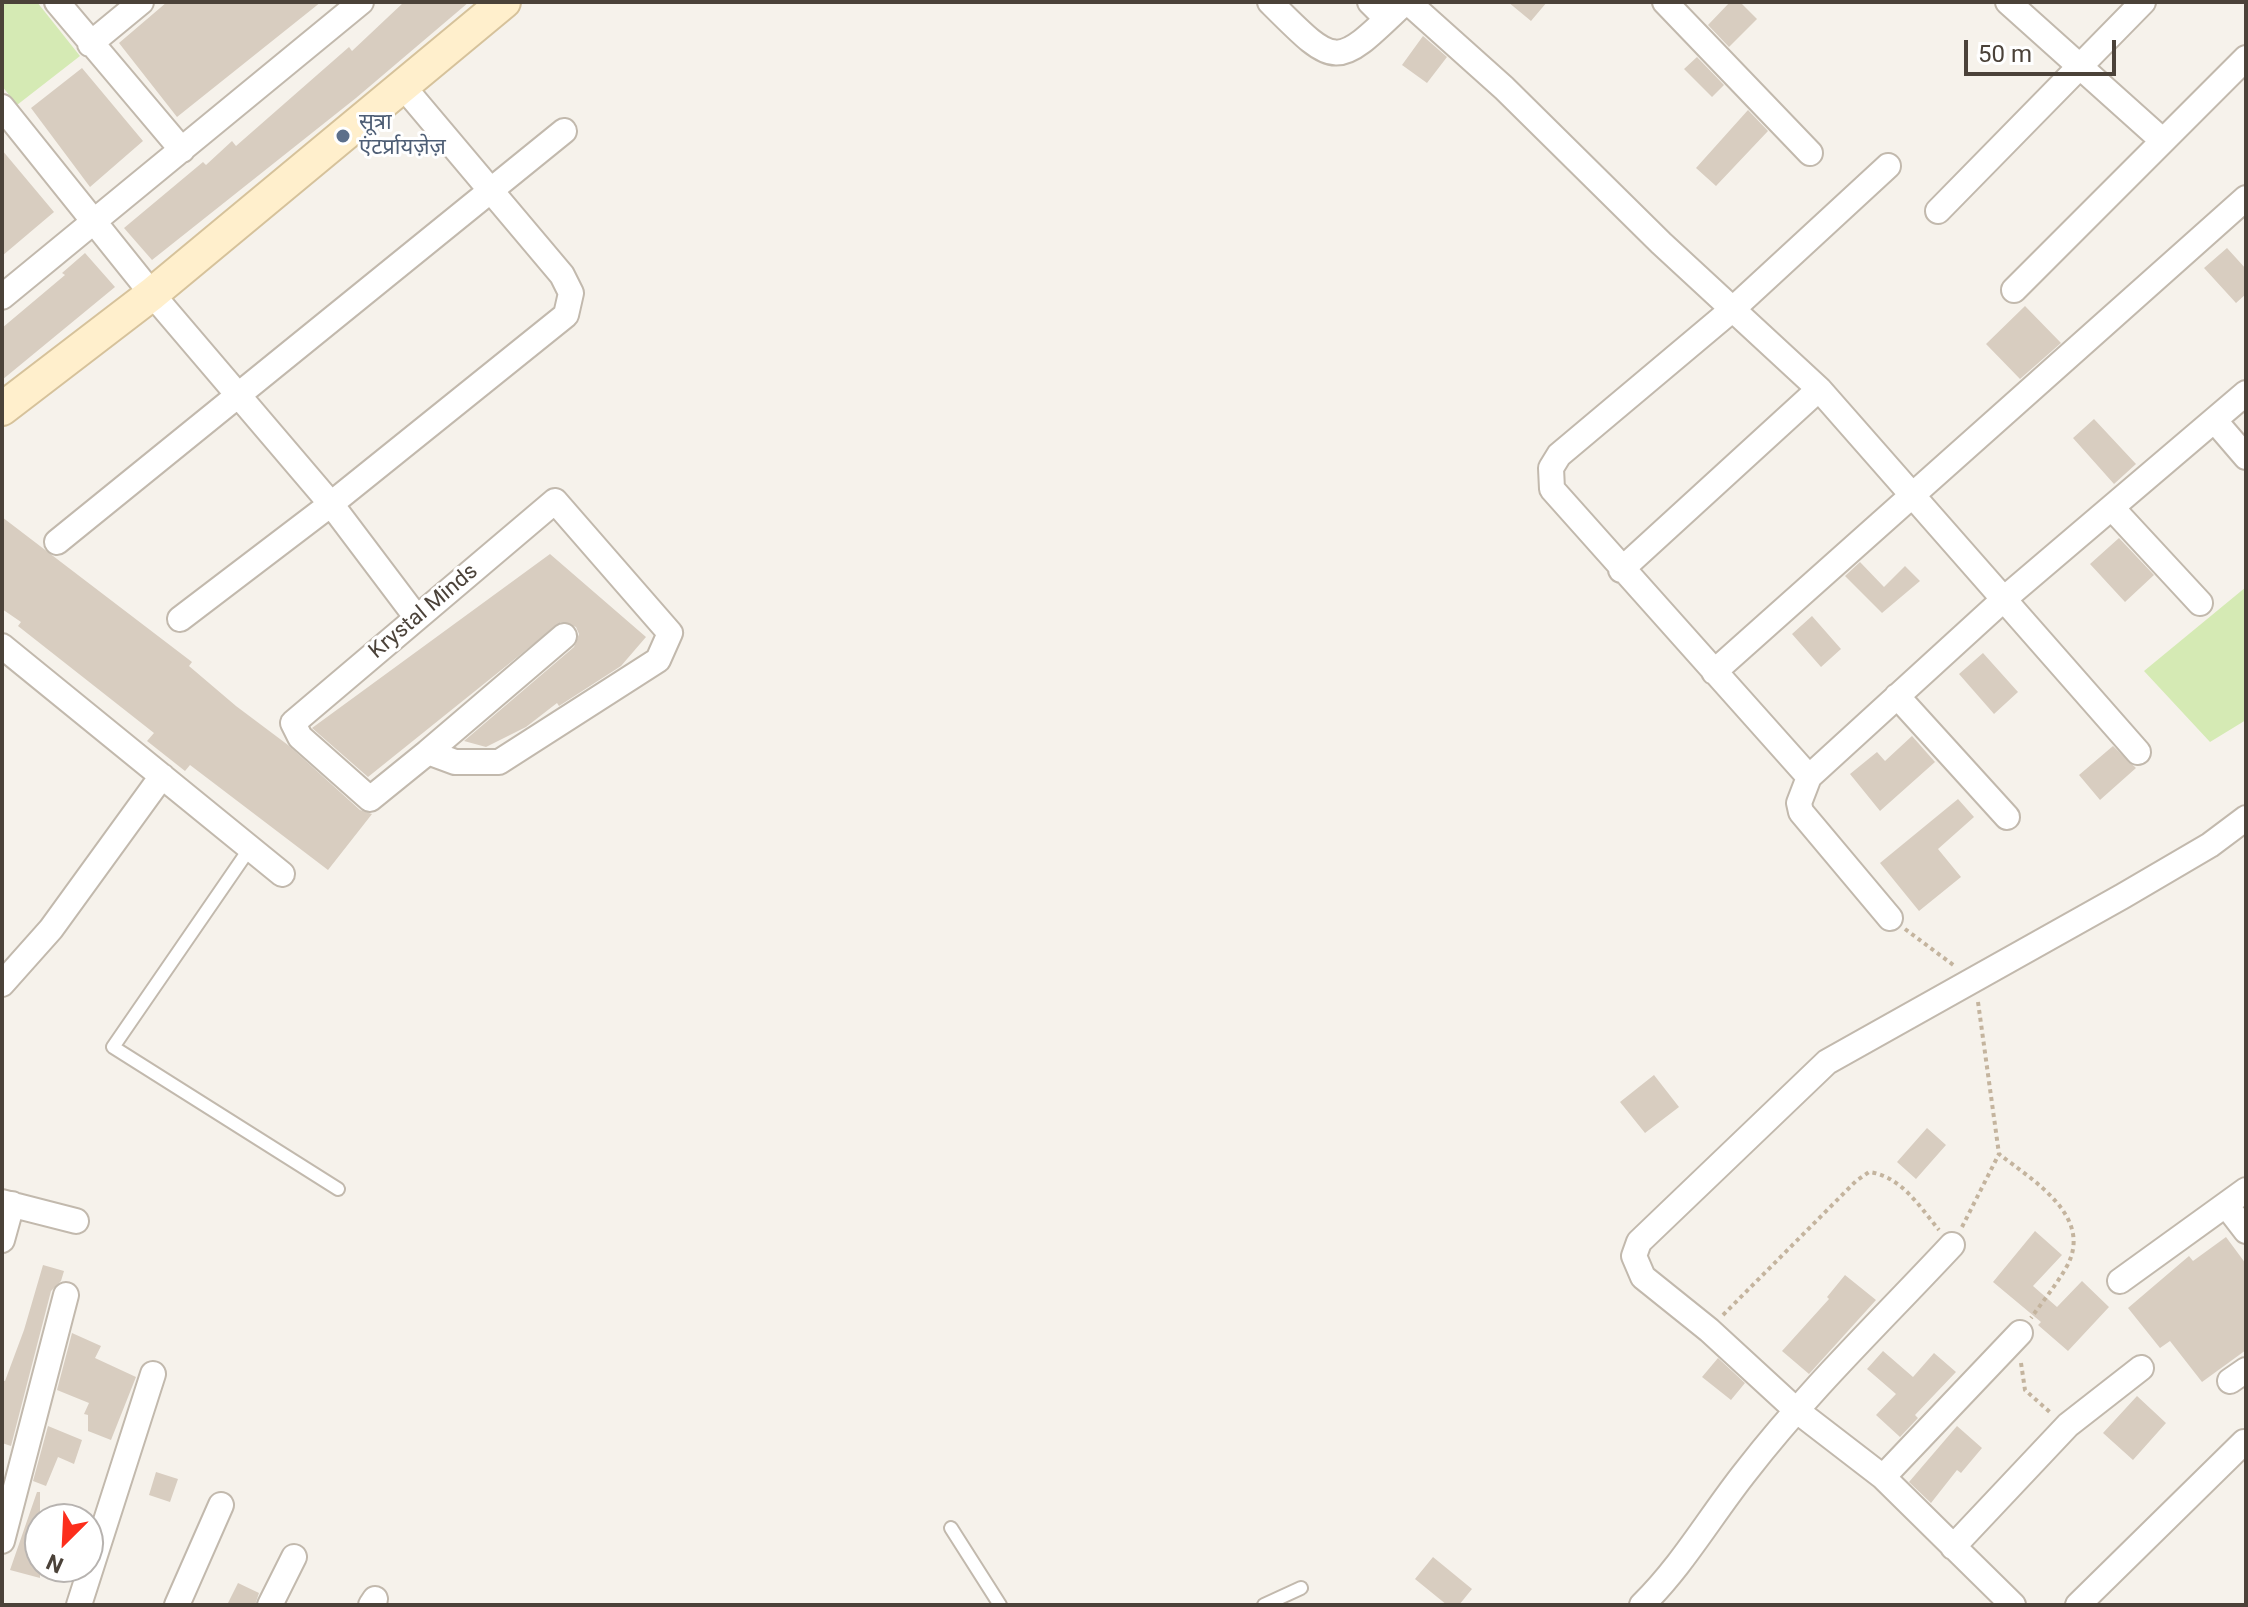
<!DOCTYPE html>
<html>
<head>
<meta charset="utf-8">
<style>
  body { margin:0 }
  #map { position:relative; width:2248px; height:1607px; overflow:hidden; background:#f6f2eb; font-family:Roboto,sans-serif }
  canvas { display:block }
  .frame { position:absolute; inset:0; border:4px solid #4b4239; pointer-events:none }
  .north { position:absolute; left:24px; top:1503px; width:80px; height:80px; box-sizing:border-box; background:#fff; border:2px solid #b7b3b0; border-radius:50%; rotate:204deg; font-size:22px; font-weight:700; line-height:32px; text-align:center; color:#4b4239 }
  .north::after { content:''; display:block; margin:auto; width:28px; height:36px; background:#fc2e1c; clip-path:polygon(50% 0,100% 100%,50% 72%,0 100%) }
  .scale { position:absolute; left:1964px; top:40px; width:152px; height:36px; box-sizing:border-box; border:4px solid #4b4239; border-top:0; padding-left:10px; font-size:24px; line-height:28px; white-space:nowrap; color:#4b4239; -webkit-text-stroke:6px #fff; paint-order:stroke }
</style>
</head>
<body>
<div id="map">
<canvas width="2248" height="1607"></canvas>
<div class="frame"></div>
<div class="north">N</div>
<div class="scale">50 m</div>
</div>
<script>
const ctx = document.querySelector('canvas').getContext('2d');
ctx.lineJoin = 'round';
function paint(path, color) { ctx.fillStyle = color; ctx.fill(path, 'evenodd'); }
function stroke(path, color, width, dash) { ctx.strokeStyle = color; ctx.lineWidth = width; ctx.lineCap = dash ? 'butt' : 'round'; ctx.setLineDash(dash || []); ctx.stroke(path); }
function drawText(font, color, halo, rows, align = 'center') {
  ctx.font = font + ' Roboto,"Noto Sans Devanagari",sans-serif'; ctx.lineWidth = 6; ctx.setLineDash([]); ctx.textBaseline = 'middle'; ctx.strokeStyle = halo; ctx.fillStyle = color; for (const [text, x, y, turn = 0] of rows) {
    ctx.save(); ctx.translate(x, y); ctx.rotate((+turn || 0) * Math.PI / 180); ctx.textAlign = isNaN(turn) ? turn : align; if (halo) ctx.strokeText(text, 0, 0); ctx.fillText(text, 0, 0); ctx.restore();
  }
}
paint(new Path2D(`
  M2,2H37L80,56L17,105L2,86Z
  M2246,587V720L2210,742L2144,671Z`), '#d5eab4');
paint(new Path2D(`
  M167,2H321L177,117L119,43Z
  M404,2H469L356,98L152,260L124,228L203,162L206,165L232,141L236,146L349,47L352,51Z
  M1508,2H1547L1531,21Z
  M1730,2H1740L1757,19L1729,47L1708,25Z
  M1423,36L1447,57L1427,83L1402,65Z
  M1697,57L1724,85L1712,97L1684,69Z
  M82,68L143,141L90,187L31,108Z
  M1748,110L1768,131L1716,186L1696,168Z
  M2,150L54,212L2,256Z
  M2227,248L2246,269V294L2236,303L2204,268Z
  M85,253L115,287L2,380V328L65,275L62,273Z
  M2025,306L2061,343L2020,379L1986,344Z
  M2094,419L2136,464L2114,484L2073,438Z
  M2,517L192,662L189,666L236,706L288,745L360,810L372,814L328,870L190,765L185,771L147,741L154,733L18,626L21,622L2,609Z
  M2119,538L2154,575L2125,602L2090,564Z
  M550,554L646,637L621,666L559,706L557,703L526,727L486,747L464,741L574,647L579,634L576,627L561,622L368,777L312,728Z
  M1860,562L1884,587L1905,566L1920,581L1882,613L1845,576Z
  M1812,616L1841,649L1821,667L1792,634Z
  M1983,653L2018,692L1994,714L1959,674Z
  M1912,736L1935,762L1880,811L1850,774L1877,752L1885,761Z
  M2113,746L2136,768L2100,800L2079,775Z
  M1958,799L1974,817L1938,849L1961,877L1919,911L1880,863Z
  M1654,1075L1679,1107L1645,1133L1620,1102Z
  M1927,1128L1946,1145L1916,1179L1897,1162Z
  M2035,1231L2062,1255L2033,1286L2057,1307L2082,1281L2109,1307L2068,1351L2038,1325L2041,1322L1993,1282Z
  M2226,1237L2246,1264V1350L2202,1382L2170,1341L2160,1348L2128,1308L2189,1256L2193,1261Z
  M43,1265L64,1271L61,1281L51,1291L11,1446L2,1443V1380L5,1381L24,1330Z
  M1845,1275L1876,1300L1809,1374L1782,1351L1829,1299L1827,1297Z
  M72,1333L101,1346L95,1358L136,1377L111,1440L88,1431V1415L84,1414L89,1403L57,1390Z
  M1883,1351L1913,1377L1934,1353L1956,1372L1915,1415L1918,1418L1900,1437L1876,1415L1896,1394L1867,1369Z
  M1718,1358L1745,1383L1731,1400L1702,1377Z
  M2137,1396L2166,1423L2133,1460L2103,1433Z
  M48,1426L82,1440L74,1464L58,1457L46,1486L33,1481Z
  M1957,1426L1982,1448L1961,1473L1957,1470L1931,1503L1909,1482Z
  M156,1472L178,1479L170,1502L149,1495Z
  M37,1492H40V1578L10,1570Z
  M1433,1557L1472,1589L1459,1605H1447L1415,1579Z
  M238,1583L259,1593L255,1605H227Z`), '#d8cdc0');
const lane = new Path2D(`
  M250,848L113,1047L338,1189
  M951,1528L1000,1605
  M1264,1605L1301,1588`);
const street = new Path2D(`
  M57,2L182,150
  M1270,2C1338,70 1335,69 1405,2
  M1370,2L1387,19
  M1408,2L1504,88L1661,243L1819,389L2138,752
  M1665,2L1810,153
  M2008,2L2163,141
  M90,44L141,2
  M2,107L152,294L331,504L417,618
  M1938,211L2143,2
  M2014,290L2246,58
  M2,297L361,2
  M2215,421L2246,457
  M555,501L670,633L658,660L499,762H455L428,752L370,799L300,737L293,723Z
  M2112,508L2200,603
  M57,542L564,131
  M1621,570L1819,389
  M180,619L331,504L566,315L571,293L562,275L401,84
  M2,646L282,874
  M1714,672L2246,198
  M1897,696L2007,817
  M428,752L564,636
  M1809,777L1552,489L1551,468L1559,455L1734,308L1888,166
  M1890,918L1801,812L1799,803L1809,777L2004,599L2246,393
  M2,984L51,929L162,776
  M2,1202L76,1221
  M2226,1205L2246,1231
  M2,1240L12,1204
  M2120,1281L2246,1190
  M2230,1381L2246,1370
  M1883,1477L2020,1333
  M2,1541L66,1295
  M1953,1547L2068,1425L2141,1368
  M79,1605L153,1374
  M177,1605L221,1505
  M270,1605L294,1557
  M371,1605L375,1599
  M1642,1605C1683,1565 1711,1515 1747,1470C1809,1390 1883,1319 1952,1245
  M2013,1605L1883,1477L1796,1410L1709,1330L1643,1277L1634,1256L1639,1242L1827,1062L2123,896L2210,845L2246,818
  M2078,1605L2244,1442`);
const secondary = new Path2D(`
  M2,409L152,294L504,2`);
stroke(lane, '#c2b9ad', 16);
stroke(street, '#c2b9ad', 28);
stroke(secondary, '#d6c29b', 36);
stroke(new Path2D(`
  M1905,929L1956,967
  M1978,1002L1999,1154C2032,1180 2094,1216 2067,1266C2057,1284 2043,1301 2031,1318
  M1962,1227L1999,1154
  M1723,1315L1856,1181L1869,1172C1901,1176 1920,1207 1939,1230
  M2021,1363L2025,1390L2052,1414`), '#c4b49e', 4, [4, 4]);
stroke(lane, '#fff', 12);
stroke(street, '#fff', 24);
stroke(secondary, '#ffefcc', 32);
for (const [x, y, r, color] of [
  [343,136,8,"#5c6f8a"]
]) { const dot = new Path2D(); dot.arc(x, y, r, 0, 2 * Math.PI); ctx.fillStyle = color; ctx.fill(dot); stroke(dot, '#fff', 3); }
drawText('22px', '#4e5e75', '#fff', [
  ["सूत्रा",359,123],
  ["एंटर्प्रायज़ेज़",359,148]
], 'left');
drawText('22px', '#4b4239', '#fff', [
  ["Krystal Minds",424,612,-40]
]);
</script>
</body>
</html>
